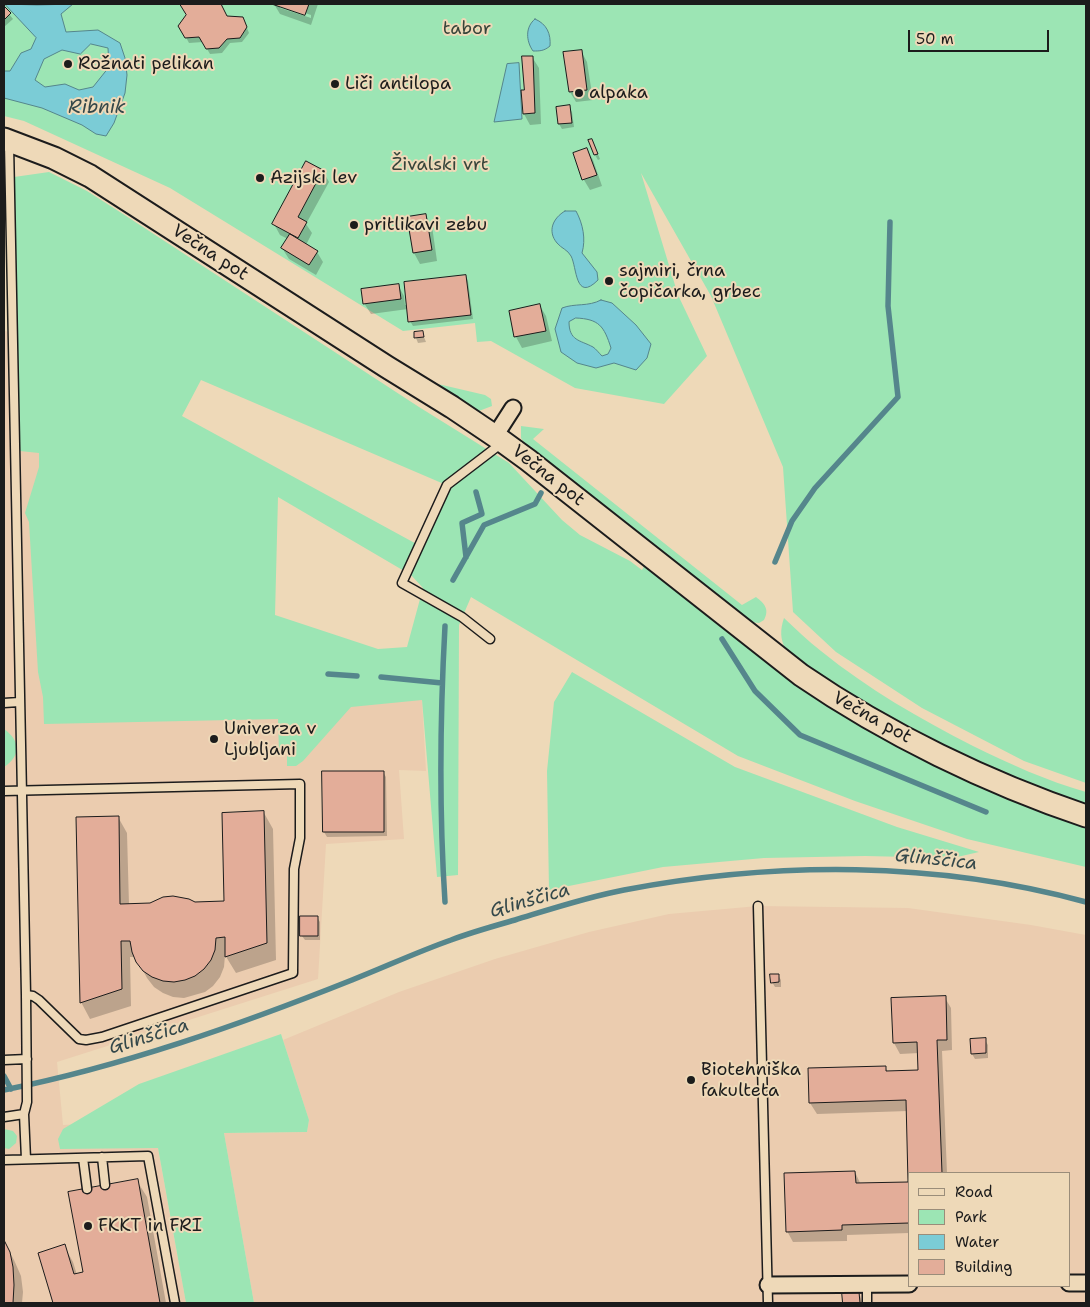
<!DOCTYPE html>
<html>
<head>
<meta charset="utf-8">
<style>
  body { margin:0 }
  #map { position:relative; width:1090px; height:1307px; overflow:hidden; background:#eed9b8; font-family:"Shantell Sans",sans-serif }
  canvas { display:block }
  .frame { position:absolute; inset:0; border:5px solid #1c1c1c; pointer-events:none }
  .legend { position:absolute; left:908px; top:1172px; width:162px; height:115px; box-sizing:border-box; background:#eed9b8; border:1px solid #9a8d7a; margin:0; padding:6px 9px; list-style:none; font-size:15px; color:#1c1c1c }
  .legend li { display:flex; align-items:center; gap:10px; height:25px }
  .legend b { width:25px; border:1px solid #9a8d7a }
  .scale { position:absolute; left:908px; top:30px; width:141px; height:22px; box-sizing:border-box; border:2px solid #1c1c1c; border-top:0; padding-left:6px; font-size:15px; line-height:18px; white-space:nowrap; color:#1c1c1c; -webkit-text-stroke:4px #eed9b8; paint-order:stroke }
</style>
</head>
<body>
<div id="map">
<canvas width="1090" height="1307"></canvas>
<div class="frame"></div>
<ul class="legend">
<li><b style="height:6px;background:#eed9b8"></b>Road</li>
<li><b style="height:14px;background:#9ce5b4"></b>Park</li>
<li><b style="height:14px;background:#7bccd6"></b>Water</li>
<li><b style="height:14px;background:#e3ad99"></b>Building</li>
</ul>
<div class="scale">50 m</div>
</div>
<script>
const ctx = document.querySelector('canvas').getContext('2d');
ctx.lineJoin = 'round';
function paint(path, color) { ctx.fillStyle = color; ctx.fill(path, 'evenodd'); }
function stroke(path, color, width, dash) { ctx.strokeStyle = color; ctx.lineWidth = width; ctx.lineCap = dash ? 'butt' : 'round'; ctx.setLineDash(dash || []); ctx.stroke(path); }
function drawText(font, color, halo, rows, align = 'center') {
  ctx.font = font + ' "Shantell Sans",sans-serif'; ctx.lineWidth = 4; ctx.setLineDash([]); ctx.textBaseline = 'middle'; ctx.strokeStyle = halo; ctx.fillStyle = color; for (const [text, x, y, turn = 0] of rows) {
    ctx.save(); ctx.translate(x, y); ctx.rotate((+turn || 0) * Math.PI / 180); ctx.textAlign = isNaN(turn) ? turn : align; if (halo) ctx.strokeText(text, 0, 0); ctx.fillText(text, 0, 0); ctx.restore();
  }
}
paint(new Path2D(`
  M4,330L17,338L230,626L422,700L426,771L399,770L404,839L326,844L318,979L57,1062L63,1125L153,1121L186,1303H4Z
  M758,906L908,908L1031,925L1086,935V1303H254L224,1133L307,1132L309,1120L283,1040L399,992L495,959L589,932L669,914ZM909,1173H1069V1286H909Z`), '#ebccaf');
paint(new Path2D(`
  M4,4H1086V783L1024,761L922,708L836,652L793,612L783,467L711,296L641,173L678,295L707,356L664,404L575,388L491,341L477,342L475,323L403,331L170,188L24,121L4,116Z
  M49,172L87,191L123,214L419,407L509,463L562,520L580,535L630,561L642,570L646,563L762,654L1086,824V867L967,839L855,801L738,756L471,597L459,625L458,875L437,877L422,700L351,707L303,761L296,766H287V752H279L278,719L44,724L43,697L38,672L29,522L25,513L39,467V453L20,451L14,177ZM201,380L451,487L422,547L182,416ZM278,497L411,575L423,588L407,647L378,649L275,615Z
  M438,384L485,395L491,399L492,406L479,411Z
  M521,426L544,429L533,439L742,605L756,597C764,603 770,609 764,620L759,623L750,622L566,477L528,449L521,438Z
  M784,618C796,629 808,641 821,651C868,689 920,719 973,746C1010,764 1047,781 1086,792V807L1035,789L901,725L832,686L786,650C780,639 780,630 784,618Z
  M572,672L735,767L897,827L979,852L953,858L865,856L764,858L663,867L549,890L547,771L554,702Z
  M4,729C21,741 21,756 4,767Z
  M281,1034L309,1120L307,1132L224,1133L254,1303H186L158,1148L60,1149L58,1139L63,1129L139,1084Z
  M4,1129L13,1131L17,1136L16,1143L9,1149L4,1148Z`), '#9ce5b4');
const water = new Path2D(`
  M5,4L37,5L73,4L61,14L66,32L98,30L120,43L125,58L127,75L125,93L114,123L106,136L96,134L82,125L42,108L4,98V71H10L21,53L31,49L36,38ZM91,44L108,48L109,67L93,87L79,90L65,84L45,87L35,80L44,59L62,50L80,54Z
  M535,19C547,24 551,34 550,46C544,51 540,51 533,51C526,41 525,27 535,19Z
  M519,63L522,119L494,122L507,64Z
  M565,211H576C583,224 586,239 582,253L597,272L598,280C575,303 577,267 571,256C568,250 561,248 557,243C547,231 553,218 565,211Z
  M601,300L612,303L636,325L651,344L647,358L636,370L614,363L596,368L577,363L561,352L555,329L562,308C575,303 588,307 601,300ZM576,318C599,319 604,326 611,348L608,354L602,356C599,353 596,349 593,347C580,340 569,341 569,322Z`);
paint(water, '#7bccd6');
stroke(water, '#55868c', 1);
paint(new Path2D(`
  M181,4H220L227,17L245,23L249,33L242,42L230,43L222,53L210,54L203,42L189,43L180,26L187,15Z
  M274,4H318L311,25L280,14ZM280,5L311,15V18L280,8Z
  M4,8L13,19L4,27Z
  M581,51L587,62L593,100L576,102L570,92Z
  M532,57L539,68L541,124L530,125L524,114L523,92L525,91Z
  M569,107L572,112L574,127L562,129L559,124Z
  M592,140L600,159L598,160L595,155Z
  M587,149L593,160L602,186L590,190L584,180L575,154Z
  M323,171L329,182L306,224L312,233L306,245L317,252L323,262L316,275L289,259L282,248L288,239L280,235L274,224Z
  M425,215L432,226L437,261L420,264L414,253Z
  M466,276L468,281L473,319L413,326L410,321L408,309L371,314L364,303L398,285L404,296L405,305H408Z
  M540,306L546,316L552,341L522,348L516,337L510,312Z
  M422,332L426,342L418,343L416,338Z
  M383,772L386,777L387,836L327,837L324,832L323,773Z
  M264,813L273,829L276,960L236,973L225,955L224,967L220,977L213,986L205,992L184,998L173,997L163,993L154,987L147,978L136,957H130L131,1006L90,1019L81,1002L118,817L127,833L129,905L195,903L225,902Z
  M317,917L320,922V940H305L302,936Z
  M778,975L781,980V987H775L772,982Z
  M945,998L951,1008L952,1050L942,1051L947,1173H909L908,1111L817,1114L810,1103L885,1067L888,1072L919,1071V1053L900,1054L894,1043Z
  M985,1040L988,1045V1058L975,1059L972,1054Z
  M855,1172L861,1185L909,1183V1233L847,1235V1241L793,1242L787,1231Z
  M137,1181L147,1197L166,1303H54L39,1254L64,1246L73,1262L77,1275L84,1273Z
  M4,1242L14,1260L21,1276L23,1292L22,1303H4Z
  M844,1293H859L861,1298L862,1303H844Z`), '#0003');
stroke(new Path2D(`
  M466,557L462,523L482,514L476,492
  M775,562L792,521L815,488L898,397L888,306L890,222
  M453,580L484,525L535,504L541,493
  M722,639L755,691L800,735L986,812
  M328,674L357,676
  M381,677L442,683
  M445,902C439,810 440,717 445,626
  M4,1076L11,1089
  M4,1090C123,1066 239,1025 352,980C385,967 417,952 451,940C472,932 494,926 515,920C551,909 587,897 624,890C777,861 936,861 1086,902`), '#55868c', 5.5);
const building = new Path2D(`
  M180,4H221L227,16L243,17L247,27L240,38L227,39L219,48L206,49L199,37L185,38L178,26L186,15Z
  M272,4H309L305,15Z
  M4,6L11,13L4,20Z
  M582,50L587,90L569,92L563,52Z
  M522,56H533L535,113L523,114L521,90H524Z
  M570,105L572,123L558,124L556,107Z
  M592,139L598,154L594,155L588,140Z
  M587,148L597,175L582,180L573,153Z
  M306,161L323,170L298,217L307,222L298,238L272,224Z
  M426,214L432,250L413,253L407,217Z
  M290,234L318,251L309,265L281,248Z
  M466,275L471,315L408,322L404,282Z
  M399,284L401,299L363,304L361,289Z
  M540,304L546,331L514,337L509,311Z
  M423,331L424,337L414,338V332Z
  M322,771H384V832H323Z
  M264,811L267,943L225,957V937L216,938L215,950L211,960L204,969L195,976L185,980L174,982L163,981L152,977L143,971L136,962L132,952L130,941H121L122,989L80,1003L76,817L119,816L120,904L150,903L163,897L173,896L189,899L195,902L224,901L222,813Z
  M300,916H318V936H300Z
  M770,974H779V982L771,983Z
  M946,996L947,1040H937L942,1173H909V1223L842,1225V1230L786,1232L784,1173L855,1171L856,1183L908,1182L906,1100L809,1103L808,1068L886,1066V1071L918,1070L917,1042L893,1043L891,998Z
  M986,1038V1053L971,1054L970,1039Z
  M138,1179L160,1303H53L38,1253L65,1244L74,1274L83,1272L68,1192Z
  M4,1240L10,1252L13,1267L14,1285L13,1303H4Z
  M842,1292H859L860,1303H843Z`);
paint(building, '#e3ad99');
stroke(building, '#1c1c1c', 1);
const service = new Path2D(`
  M9,144L26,995L27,1102L24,1114L26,1159
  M490,639L462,617L402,583L447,485L502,443
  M4,703L19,702
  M4,791L300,784V838L294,869L293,973L102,1037L86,1040L79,1039L39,1000L33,996L26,995
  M758,906L768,1303
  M4,1060L27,1059
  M4,1117L24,1114
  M102,1157L105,1185
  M83,1158L87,1189
  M4,1160L148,1156L175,1303
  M867,1284V1303`);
const minor = new Path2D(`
  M495,436L513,408
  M1069,1283H1086
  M768,1285L909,1284`);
const secondary = new Path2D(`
  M4,139L54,158L90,176L387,367L452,407L495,436L528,460L801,675C887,734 988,783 1086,816`);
stroke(service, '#1c1c1c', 11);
stroke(minor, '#1c1c1c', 19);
stroke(secondary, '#1c1c1c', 25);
stroke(service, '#eed9b8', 8);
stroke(minor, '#eed9b8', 15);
stroke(secondary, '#eed9b8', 21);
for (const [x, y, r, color] of [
  [68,64,5,"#1c1c1c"],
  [335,84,5,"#1c1c1c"],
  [579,93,5,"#1c1c1c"],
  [260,178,5,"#1c1c1c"],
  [354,225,5,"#1c1c1c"],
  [609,281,5,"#1c1c1c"],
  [214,739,5,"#1c1c1c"],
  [691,1080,5,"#1c1c1c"],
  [88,1226,5,"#1c1c1c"]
]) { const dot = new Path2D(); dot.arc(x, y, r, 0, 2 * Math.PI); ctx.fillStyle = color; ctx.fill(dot); stroke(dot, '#eed9b8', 2); }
drawText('18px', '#36443a', '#eed9b8', [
  ["tabor",467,29],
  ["Živalski vrt",440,165]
]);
drawText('18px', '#1c1c1c', '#eed9b8', [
  ["Rožnati pelikan",78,64],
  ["Liči antilopa",345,84],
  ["alpaka",589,93],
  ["Azijski lev",270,178],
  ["pritlikavi zebu",364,225],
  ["sajmiri, črna",619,271],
  ["čopičarka, grbec",619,292],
  ["Univerza v",224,729],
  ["Ljubljani",224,750],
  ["Biotehniška",701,1070],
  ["fakulteta",701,1091],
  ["FKKT in FRI",98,1226]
], 'left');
drawText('18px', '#1c1c1c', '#eed9b8', [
  ["Večna pot",210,253,33],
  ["Večna pot",548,476,38],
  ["Večna pot",872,718,29]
]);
drawText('italic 19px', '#34484a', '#eed9b8', [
  ["Ribnik",97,108],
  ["Glinščica",936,860,6],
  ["Glinščica",530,901,-16],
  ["Glinščica",149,1037,-17]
]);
</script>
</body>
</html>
